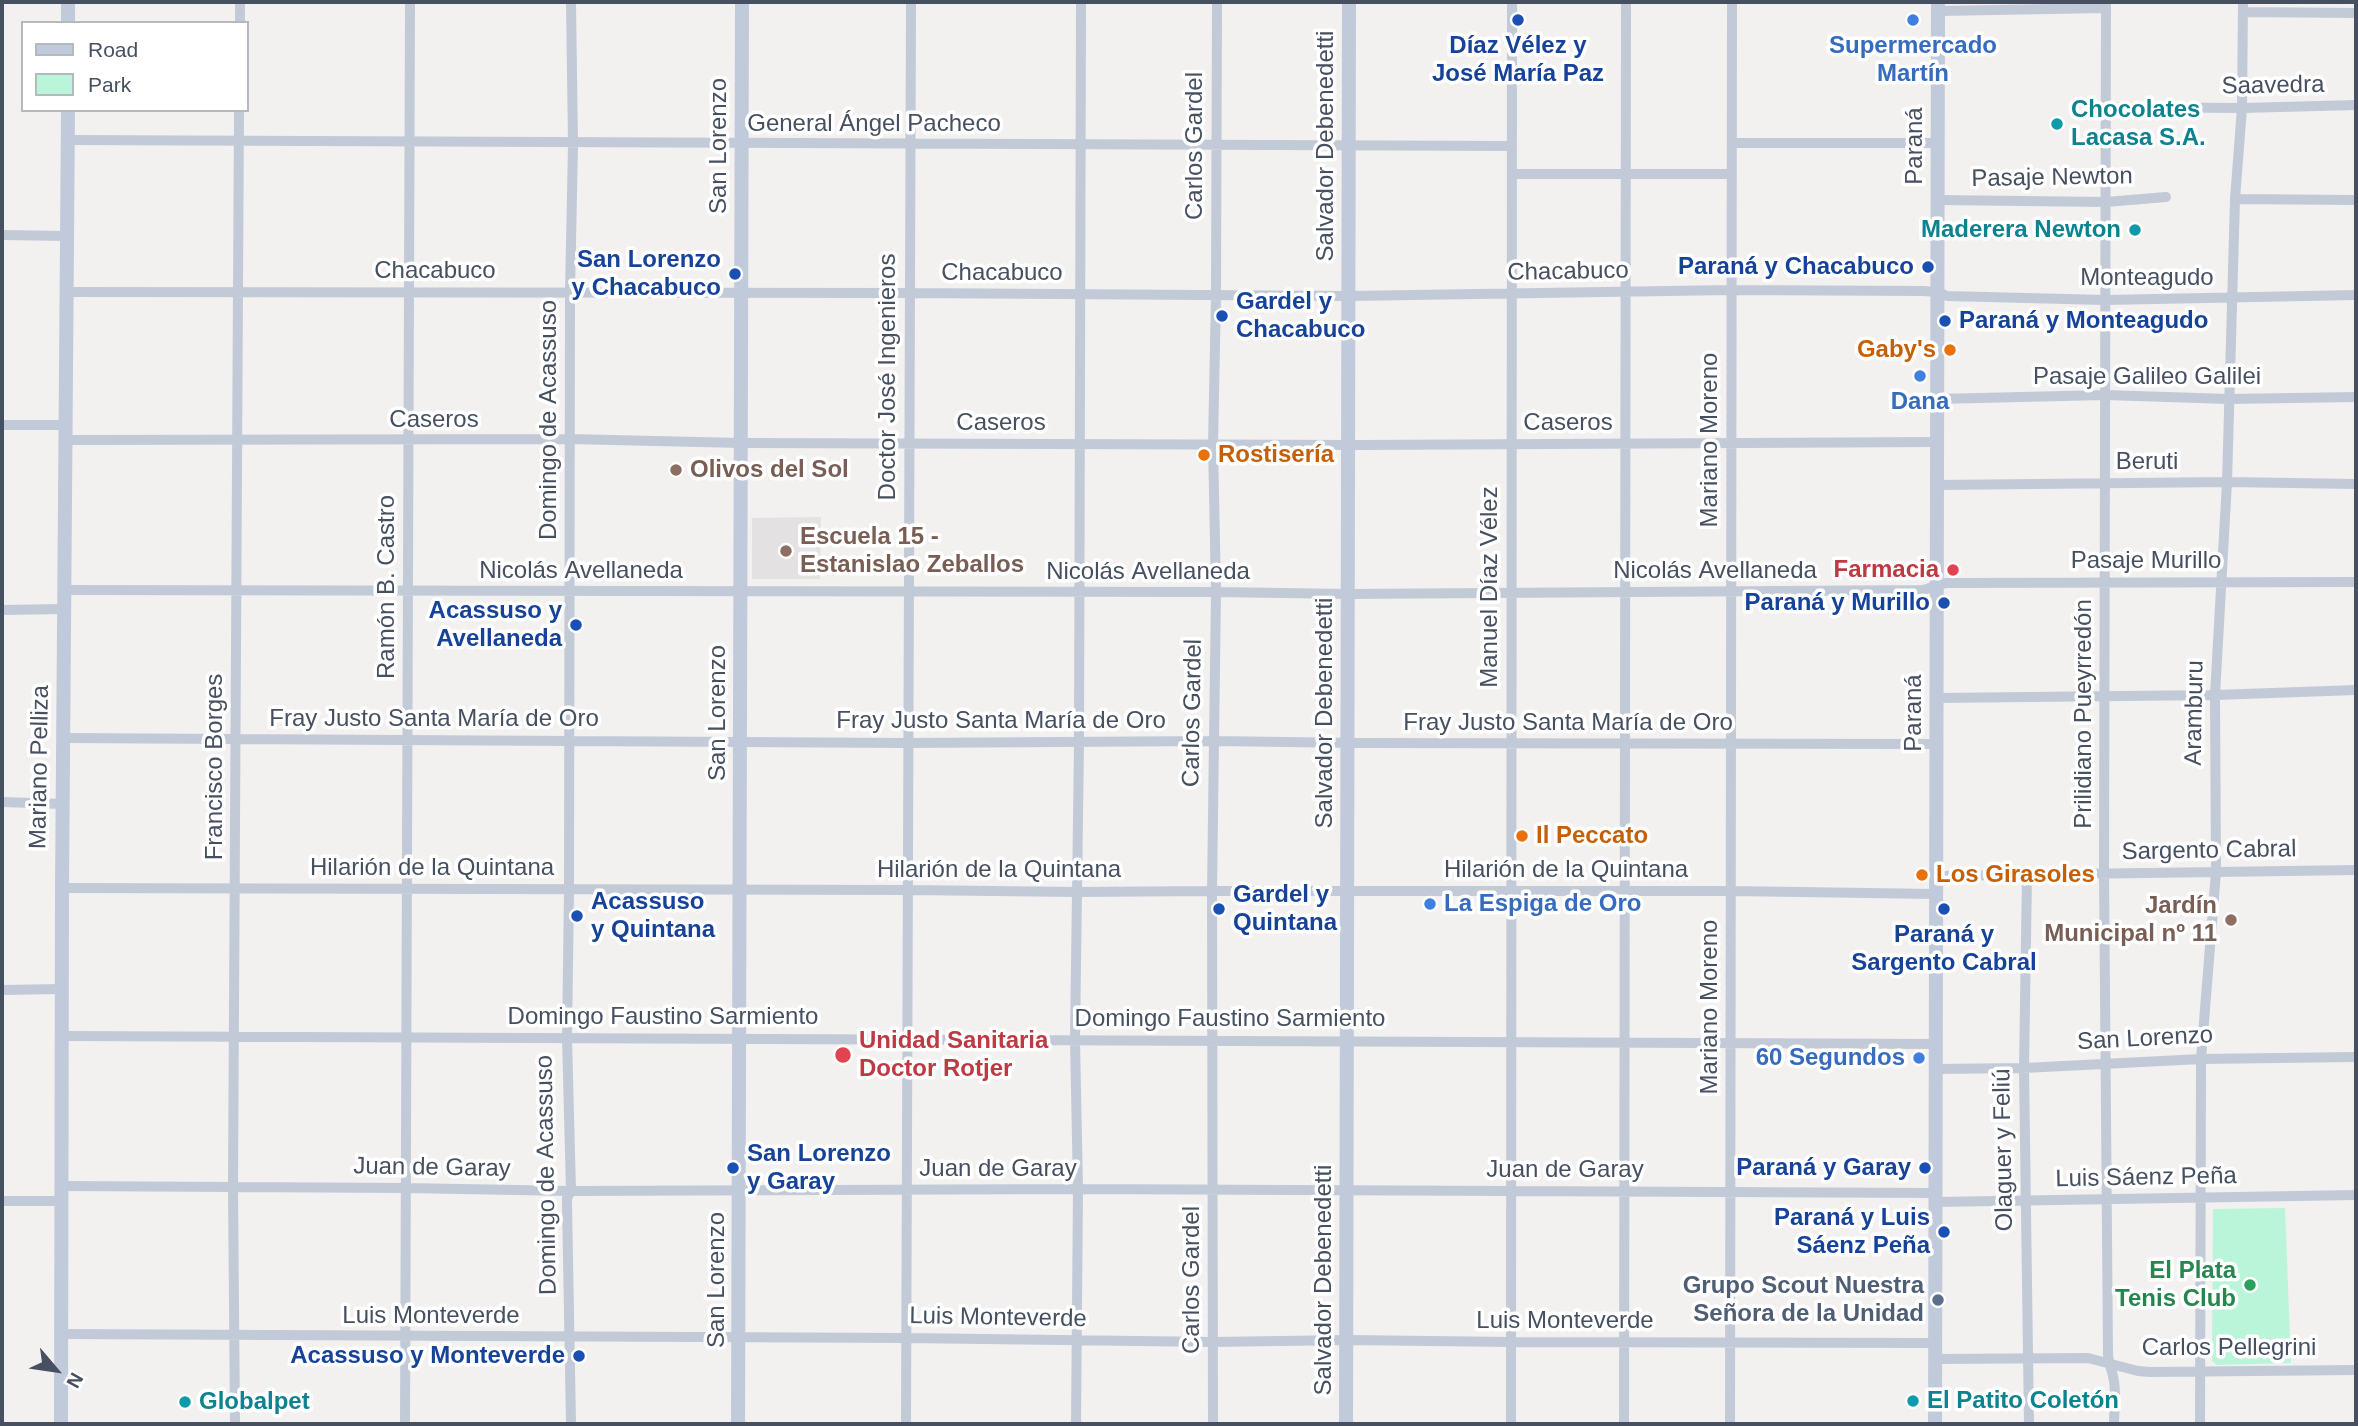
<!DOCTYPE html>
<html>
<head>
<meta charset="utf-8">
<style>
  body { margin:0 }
  #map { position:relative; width:2358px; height:1426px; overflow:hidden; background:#f3f0f0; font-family:Arial,sans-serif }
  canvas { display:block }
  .frame { position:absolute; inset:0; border:4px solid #465060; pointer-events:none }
  .legend { position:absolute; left:21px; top:21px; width:228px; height:91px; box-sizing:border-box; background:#fff; border:2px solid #b5b9bf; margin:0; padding:9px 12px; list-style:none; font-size:21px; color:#465060 }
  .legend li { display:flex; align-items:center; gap:14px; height:35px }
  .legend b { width:35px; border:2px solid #b5b9bf }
  .north { position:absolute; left:21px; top:1335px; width:70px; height:70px; -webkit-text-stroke:5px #fff; paint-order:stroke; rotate:119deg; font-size:19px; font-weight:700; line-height:28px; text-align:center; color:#465060 }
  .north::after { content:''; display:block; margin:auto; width:24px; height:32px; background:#465060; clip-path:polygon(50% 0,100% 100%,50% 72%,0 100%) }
</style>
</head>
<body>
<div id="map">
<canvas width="2358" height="1426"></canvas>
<div class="frame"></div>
<ul class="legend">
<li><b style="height:9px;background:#c1cadb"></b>Road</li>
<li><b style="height:19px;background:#baf5d9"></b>Park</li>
</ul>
<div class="north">N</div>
</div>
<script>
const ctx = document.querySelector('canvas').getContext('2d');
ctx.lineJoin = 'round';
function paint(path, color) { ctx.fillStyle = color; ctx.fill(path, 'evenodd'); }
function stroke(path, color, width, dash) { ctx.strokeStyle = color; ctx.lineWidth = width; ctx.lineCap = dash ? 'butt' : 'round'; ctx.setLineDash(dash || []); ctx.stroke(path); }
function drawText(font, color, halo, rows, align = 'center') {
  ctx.font = font + ' Arial,sans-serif'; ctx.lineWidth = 7; ctx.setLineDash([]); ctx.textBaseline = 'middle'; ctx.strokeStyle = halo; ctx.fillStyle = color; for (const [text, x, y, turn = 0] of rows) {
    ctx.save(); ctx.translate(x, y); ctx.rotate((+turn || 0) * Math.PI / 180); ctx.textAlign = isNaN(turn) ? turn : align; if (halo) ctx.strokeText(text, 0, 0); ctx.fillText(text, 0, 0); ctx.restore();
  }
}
paint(new Path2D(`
  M821,517L820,579H752V518Z`), '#e4e1e2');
paint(new Path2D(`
  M2285,1208L2291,1363L2217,1365L2212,1361L2213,1209Z`), '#baf5d9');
stroke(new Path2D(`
  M2106,2L2104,873L2108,1353C2108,1362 2111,1367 2113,1376C2117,1391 2114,1409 2114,1424
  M1938,11L2106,8
  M2243,12L2356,13
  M240,23V2
  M2105,107L2242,108L2356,105
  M68,140L1512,146
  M1732,143H1938
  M1512,174H1732
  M2235,199L2356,200
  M1938,200L2106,202L2166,197
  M2,235L66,236
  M66,292L909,293L1349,296L1731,290L1923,291L1938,292L1947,296L2105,300L2356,295
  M1937,399L2105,395L2229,399L2356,397
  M2,425H65
  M65,440L570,439L741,443L1359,445L1937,442
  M1937,485L2227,482L2356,484
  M65,590L1216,592L1348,594L1923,590L1946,583L2356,582
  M2,610L64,609
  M1937,698L2215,695L2356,690
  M64,738L907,743L1214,741L1356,743L1937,744
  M2,802L63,804
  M2027,875L2024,1068L2029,1424
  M1937,876L2356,870
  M62,888L908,890L1077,892L1212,891H1731L1936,894
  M2,990L62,989
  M63,1036L1936,1044
  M1936,1069L2024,1068L2201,1059L2356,1057
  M61,1186L406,1188L571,1191L1078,1189L1936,1193
  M2,1201H61
  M1936,1202L2356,1195
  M61,1334L907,1338L1213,1342L1348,1340L1511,1342L1935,1343
  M1935,1359L2088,1358L2138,1371L2150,1372L2356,1370
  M235,1424L233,1187L239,110
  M405,1424L410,2
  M571,1424L567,1203V1198L571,1191L567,1038L569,890L570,292L573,144L571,2
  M906,1424L911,2
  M1076,1424L1078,1189L1075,1039L1079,743L1081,2
  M1213,1424L1212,891L1216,592L1213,444L1216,295L1217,2
  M1511,1424L1512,2
  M1624,1424L1626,2
  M1730,1424L1732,2
  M2200,1424L2201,1059L2216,872L2215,695L2227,482L2235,199L2242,108L2243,2`), '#c2cad7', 10);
stroke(new Path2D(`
  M68,2V23
  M61,1424L62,888L68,110
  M738,1424L742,2
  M1346,1424L1349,2
  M1935,1424L1938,2`), '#c1cadb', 14);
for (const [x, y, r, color] of [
  [1518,20,7,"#1a4fb4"],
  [1913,20,7,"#3f7fe0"],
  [2057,124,7,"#0f9aa8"],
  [2135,230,7,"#0f9aa8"],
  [1928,267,7,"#1a4fb4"],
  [735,274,7,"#1a4fb4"],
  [1222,316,7,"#1a4fb4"],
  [1945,321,7,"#1a4fb4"],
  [1950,350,7,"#e8710a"],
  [1920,376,7,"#3f7fe0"],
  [1204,455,7,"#e8710a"],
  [676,470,7,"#8d6e63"],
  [786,551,7,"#8d6e63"],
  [1953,570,7,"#e0444e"],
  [1944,603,7,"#1a4fb4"],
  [576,625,7,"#1a4fb4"],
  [1522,836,7,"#e8710a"],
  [1922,875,7,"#e8710a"],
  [1430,904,7,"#3f7fe0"],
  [1219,909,7,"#1a4fb4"],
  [1944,909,7,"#1a4fb4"],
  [577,916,7,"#1a4fb4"],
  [2231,920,7,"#8d6e63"],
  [843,1055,9,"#e0444e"],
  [1919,1058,7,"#3f7fe0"],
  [733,1168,7,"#1a4fb4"],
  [1925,1168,7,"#1a4fb4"],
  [1944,1232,7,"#1a4fb4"],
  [2250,1285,7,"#2e9e5b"],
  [1938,1300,7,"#5c6f8a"],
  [579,1356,7,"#1a4fb4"],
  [1913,1401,7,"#0f9aa8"],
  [185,1402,7,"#0f9aa8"]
]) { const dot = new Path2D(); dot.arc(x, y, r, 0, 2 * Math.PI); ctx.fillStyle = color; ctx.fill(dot); stroke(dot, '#fff', 2.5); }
drawText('bold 24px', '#164399', '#fff', [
  ["Díaz Vélez y",1518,46,"center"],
  ["José María Paz",1518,74,"center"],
  ["San Lorenzo",721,260],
  ["y Chacabuco",721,288],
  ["Paraná y Chacabuco",1914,267],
  ["Gardel y",1236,302,"left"],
  ["Chacabuco",1236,330,"left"],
  ["Paraná y Monteagudo",1959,321,"left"],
  ["Paraná y Murillo",1930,603],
  ["Acassuso y",562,611],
  ["Avellaneda",562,639],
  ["Gardel y",1233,895,"left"],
  ["Quintana",1233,923,"left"],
  ["Acassuso",591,902,"left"],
  ["y Quintana",591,930,"left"],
  ["Paraná y",1944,935,"center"],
  ["Sargento Cabral",1944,963,"center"],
  ["San Lorenzo",747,1154,"left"],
  ["y Garay",747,1182,"left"],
  ["Paraná y Garay",1911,1168],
  ["Paraná y Luis",1930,1218],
  ["Sáenz Peña",1930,1246],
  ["Acassuso y Monteverde",565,1356]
], 'right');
drawText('bold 24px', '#366cbe', '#fff', [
  ["Supermercado",1913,46],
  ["Martín",1913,74],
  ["Dana",1920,402],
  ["La Espiga de Oro",1444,904,"left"],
  ["60 Segundos",1905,1058,"right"]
]);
drawText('24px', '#465060', '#fff', [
  ["Saavedra",2273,86,-1],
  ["General Ángel Pacheco",874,124],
  ["San Lorenzo",719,146,-90],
  ["Carlos Gardel",1195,146,-90],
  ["Salvador Debenedetti",1326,146,-90],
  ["Paraná",1915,146,-90],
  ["Pasaje Newton",2052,178,-1],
  ["Chacabuco",435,271],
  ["Chacabuco",1568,272,-1],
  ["Chacabuco",1002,273],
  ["Monteagudo",2147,278],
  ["Doctor José Ingenieros",888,377,-90],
  ["Pasaje Galileo Galilei",2147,377],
  ["Caseros",434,420],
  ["Domingo de Acassuso",549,420,-90],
  ["Caseros",1001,423],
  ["Caseros",1568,423],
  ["Mariano Moreno",1710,440,-90],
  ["Beruti",2147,462],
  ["Pasaje Murillo",2146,561],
  ["Nicolás Avellaneda",581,571],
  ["Nicolás Avellaneda",1715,571],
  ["Nicolás Avellaneda",1148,572],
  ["Ramón B. Castro",387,587,-90],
  ["Manuel Díaz Vélez",1490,587,-90],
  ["San Lorenzo",718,713,-90],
  ["Carlos Gardel",1193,713,-89],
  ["Salvador Debenedetti",1325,713,-90],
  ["Paraná",1914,713,-90],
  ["Aramburu",2195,713,-89],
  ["Prilidiano Pueyrredón",2084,714,-90],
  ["Fray Justo Santa María de Oro",434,719],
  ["Fray Justo Santa María de Oro",1001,721],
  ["Fray Justo Santa María de Oro",1568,723],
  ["Mariano Pelliza",40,767,-89],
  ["Francisco Borges",215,767,-90],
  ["Sargento Cabral",2209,851,-1],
  ["Hilarión de la Quintana",432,868],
  ["Hilarión de la Quintana",999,870],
  ["Hilarión de la Quintana",1566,870],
  ["Mariano Moreno",1710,1007,-90],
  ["Domingo Faustino Sarmiento",663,1017],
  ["Domingo Faustino Sarmiento",1230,1019],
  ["San Lorenzo",2145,1039,-3],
  ["Olaguer y Feliú",2004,1150,-91],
  ["Juan de Garay",432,1168,1],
  ["Juan de Garay",998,1169],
  ["Juan de Garay",1565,1170],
  ["Domingo de Acassuso",547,1175,-91],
  ["Luis Sáenz Peña",2146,1178,-1],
  ["San Lorenzo",717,1280,-90],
  ["Carlos Gardel",1192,1280,-90],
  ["Salvador Debenedetti",1324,1280,-90],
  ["Luis Monteverde",431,1316],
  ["Luis Monteverde",998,1318,1],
  ["Luis Monteverde",1565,1321],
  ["Carlos Pellegrini",2229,1348]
]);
drawText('bold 24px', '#0d838f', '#fff', [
  ["Chocolates",2071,110],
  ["Lacasa S.A.",2071,138],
  ["Maderera Newton",2121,230,"right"],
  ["El Patito Coletón",1927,1401],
  ["Globalpet",199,1402]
], 'left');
drawText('bold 24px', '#c56008', '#fff', [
  ["Gaby's",1936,350,"right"],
  ["Rostisería",1218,455],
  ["Il Peccato",1536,836],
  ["Los Girasoles",1936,875]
], 'left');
drawText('bold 24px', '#785e54', '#fff', [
  ["Olivos del Sol",690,470],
  ["Escuela 15 -",800,537],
  ["Estanislao Zeballos",800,565],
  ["Jardín",2217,906,"right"],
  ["Municipal nº 11",2217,934,"right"]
], 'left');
drawText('bold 24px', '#be3a42', '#fff', [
  ["Farmacia",1939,570],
  ["Unidad Sanitaria",859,1041,"left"],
  ["Doctor Rotjer",859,1069,"left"]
], 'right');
drawText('bold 24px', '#27864d', '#fff', [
  ["El Plata",2236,1271],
  ["Tenis Club",2236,1299]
], 'right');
drawText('bold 24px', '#4e5e75', '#fff', [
  ["Grupo Scout Nuestra",1924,1286],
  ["Señora de la Unidad",1924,1314]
], 'right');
</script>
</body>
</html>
